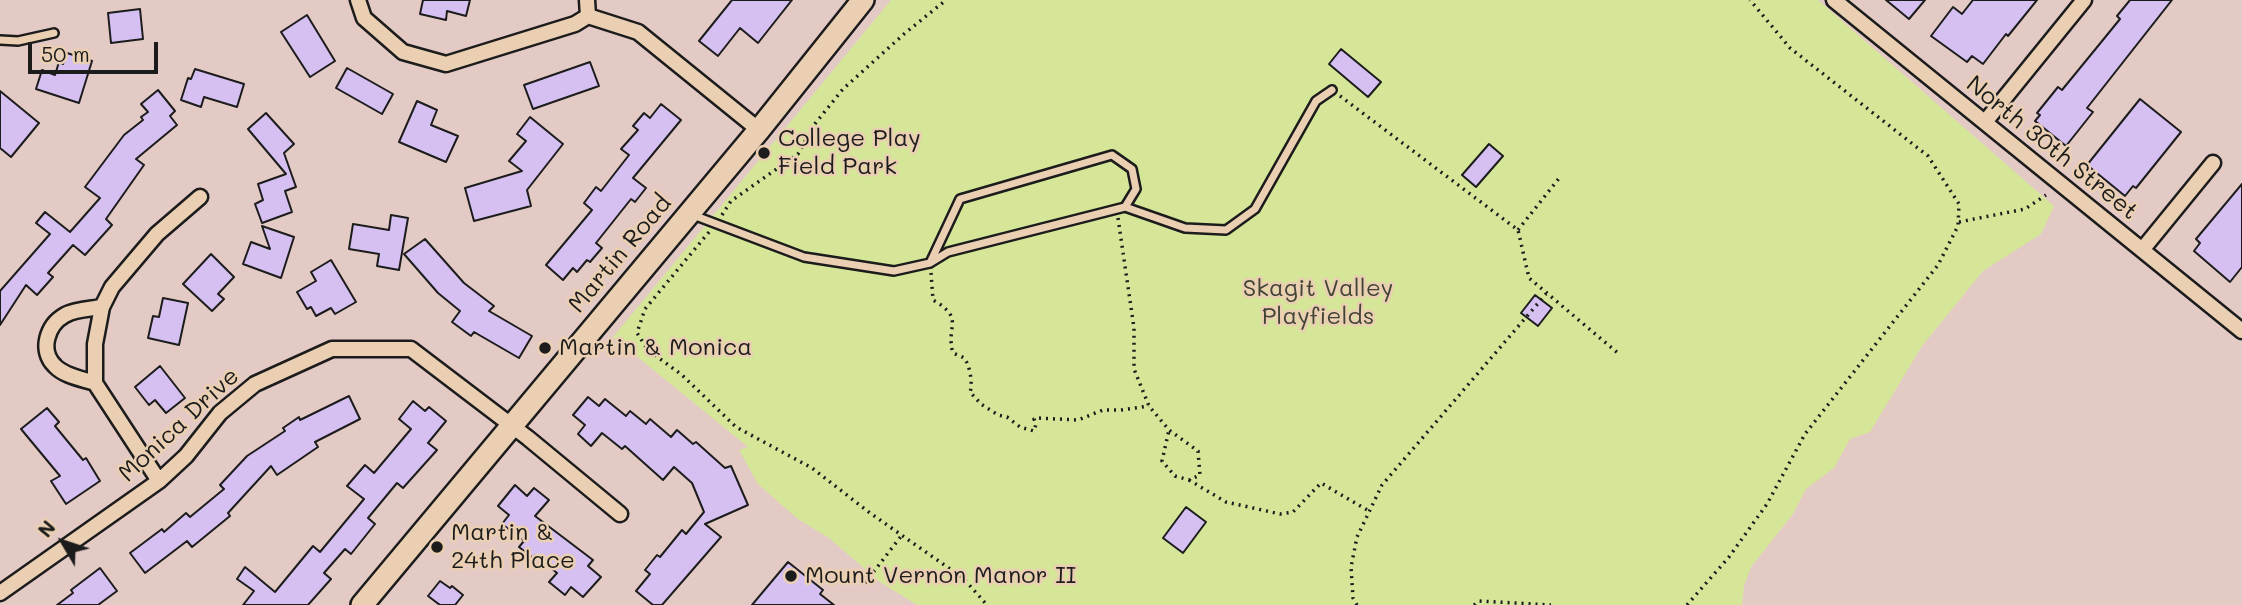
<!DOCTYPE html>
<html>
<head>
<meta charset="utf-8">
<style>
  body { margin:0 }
  #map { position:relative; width:2242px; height:605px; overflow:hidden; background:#e4cac5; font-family:Mali,sans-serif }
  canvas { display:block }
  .north { position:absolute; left:28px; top:507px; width:70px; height:70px; -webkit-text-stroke:5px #eacfb2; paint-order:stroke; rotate:309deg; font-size:19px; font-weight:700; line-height:28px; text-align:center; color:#1c1c1c }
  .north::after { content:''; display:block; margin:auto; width:24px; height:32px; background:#1c1c1c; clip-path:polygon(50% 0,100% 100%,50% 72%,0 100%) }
  .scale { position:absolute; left:28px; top:42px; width:130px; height:32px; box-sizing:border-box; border:4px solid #1c1c1c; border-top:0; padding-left:9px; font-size:21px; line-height:24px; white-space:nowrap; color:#1c1c1c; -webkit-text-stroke:5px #eacfb2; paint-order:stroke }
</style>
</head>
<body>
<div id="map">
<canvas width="2242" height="605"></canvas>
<div class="north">N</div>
<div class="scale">50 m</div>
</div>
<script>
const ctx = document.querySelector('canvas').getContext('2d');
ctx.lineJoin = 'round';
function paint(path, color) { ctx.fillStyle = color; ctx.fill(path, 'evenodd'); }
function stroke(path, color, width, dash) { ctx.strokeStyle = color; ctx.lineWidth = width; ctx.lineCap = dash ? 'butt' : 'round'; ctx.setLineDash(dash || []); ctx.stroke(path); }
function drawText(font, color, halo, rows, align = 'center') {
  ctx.font = font + ' Mali,sans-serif'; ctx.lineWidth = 5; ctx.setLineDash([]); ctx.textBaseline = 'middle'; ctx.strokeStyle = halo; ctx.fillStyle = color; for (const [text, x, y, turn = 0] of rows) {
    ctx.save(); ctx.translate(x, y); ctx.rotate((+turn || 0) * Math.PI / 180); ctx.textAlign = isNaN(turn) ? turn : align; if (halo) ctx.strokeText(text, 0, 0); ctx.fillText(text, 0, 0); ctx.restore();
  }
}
paint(new Path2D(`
  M891,0H1818L2054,206L2041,234L1983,271L1922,346L1870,432L1850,439L1834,468L1806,489L1793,514L1751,567L1744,586L1742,605H917L880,582L829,538L798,519L758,484L739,450L748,447L613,337Z`), '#d5e699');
const building = new Path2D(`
  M423,0H470L466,16L447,11L446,20L420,14Z
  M732,0H792L758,43L740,28L718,56L699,41Z
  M1886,0H1925L1909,19Z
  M1973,0H2037L2008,36L2006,34L1983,64L1972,56L1967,62L1931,36L1953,7L1962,14Z
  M2130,0H2172L2087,108L2093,112L2066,146L2035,121L2040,115L2037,113L2058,87L2062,90L2098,46L2120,19L2117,16Z
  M140,9L143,39L111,43L108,13Z
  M307,15L335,61L310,77L281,32Z
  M1341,49L1381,82L1368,97L1329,64Z
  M67,53L92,61L79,103L36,89L42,70L55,75L59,62L63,64Z
  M590,62L599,86L533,109L524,85Z
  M347,68L393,94L382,114L336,88Z
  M195,69L244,84L237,107L204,97L201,107L181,100L188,78L191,79Z
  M158,90L175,111L170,116L177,125L136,159L144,165L106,219L112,225L85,255L73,245L48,273L53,277L37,295L26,285L0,325V291L50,234L36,223L45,212L70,232L100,198L85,187L124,135L143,120L141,117L148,112L141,104Z
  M0,91L39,123L11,157L0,148Z
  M2140,99L2181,132L2136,188L2133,186L2125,196L2087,165Z
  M417,101L437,110L431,125L458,136L446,162L399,142Z
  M661,104L681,120L633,178L646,188L635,202L631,199L596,243L602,248L590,262L587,260L577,272L573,268L563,280L546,265L592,210L584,203L596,187L601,191L629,155L621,149L638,130L633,126L644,113L650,118Z
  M266,113L294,144L284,153L296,187L285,191L292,212L262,223L255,204L263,200L258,184L286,174L248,129Z
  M530,117L563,144L527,190L531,206L474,221L465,188L522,171L509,161L526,141L517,134Z
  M1489,144L1503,156L1476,187L1462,175Z
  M2242,184V267L2230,282L2194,251L2200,243L2196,239Z
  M391,215L408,218L399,270L377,266L379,254L349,249L353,224L389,230Z
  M262,226L294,237L281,278L243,264L251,242L270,249Z
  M425,239L464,283L494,306L489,311L532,336L519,358L474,332L471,336L452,322L460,311L438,293L404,254Z
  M211,254L234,277L218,294L224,299L212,311L183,284Z
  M331,260L356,302L335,314L331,308L316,316L311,307L307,309L297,292L316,281L311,272Z
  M1535,295L1552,308L1538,326L1521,313Z
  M163,298L188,303L179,345L148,338L153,316L159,317Z
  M160,366L185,398L166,413L155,400L149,405L135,387Z
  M349,396L360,419L315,442L318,447L277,475L271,466L228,513L230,516L192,547L187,541L145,573L130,553L162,529L164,532L186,513L190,517L224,489L220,485L247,456L285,431L283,428L299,417L300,420Z
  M588,397L599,406L605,399L626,416L630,411L646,424L650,419L671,437L677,430L693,444L696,442L725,468L731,466L748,505L705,524L721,537L662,605H653L636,591L650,574L645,570L657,555L660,557L682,530L686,534L704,512L692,483L674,467L663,480L625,446L622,449L602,433L591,446L578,434L585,425L573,415Z
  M413,401L425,411L429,407L446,421L428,443L437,450L403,488L397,483L368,518L375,524L351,554L345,549L324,573L331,579L308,605H243L254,591L237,579L245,567L275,592L313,546L320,552L364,499L347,486L365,465L374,473L411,429L399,419Z
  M47,408L59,422L55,426L83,460L86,458L100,481L66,504L51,481L60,476L21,429Z
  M515,485L527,496L534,488L549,500L535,516L593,560L588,566L601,577L583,597L571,587L565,595L549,582L557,573L535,555L533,558L519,547L524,541L502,524L509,515L498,506Z
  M1186,507L1206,522L1183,553L1163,538Z
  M788,562L823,590L820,594L834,605H752Z
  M100,568L117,591L98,605H57L73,593L71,590Z
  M440,581L450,588L452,586L463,595L455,605H440L428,596Z`);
paint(building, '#d5c0f1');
stroke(building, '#1c1c1c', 2);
const lane = new Path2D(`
  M0,40L18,41L54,33
  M1125,207L1185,228L1226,230L1255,209L1316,101L1332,90
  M693,215L804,257L894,271L930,263L948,252L1125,207L1136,189L1132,169L1112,155L960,199L930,263`);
const street = new Path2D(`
  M358,0L364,18L403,52L446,64L575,24L588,16L587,0
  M1834,0L2242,331
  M588,16L638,32L759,130
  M1985,122L2084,0
  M2142,250L2213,163
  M95,383C83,379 64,376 55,366C39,351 47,325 65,315C75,309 91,309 102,307
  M159,481L95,383V344L102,307L112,287L157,234L200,197
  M0,593L159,481L186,456L220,413L255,384L332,349H411L528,438L620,514`);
const secondary = new Path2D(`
  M362,605L759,130L863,0`);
stroke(lane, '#1c1c1c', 12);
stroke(street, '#1c1c1c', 19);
stroke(secondary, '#1c1c1c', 26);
stroke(new Path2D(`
  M1340,96L1518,230L1529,278L1619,354
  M722,215L731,201L798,154L814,125L843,89L904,34L946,0
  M1118,218L1134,328V369L1149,406L1169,430L1198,451L1200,475L1189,480L1175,476L1162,461L1169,430
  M1959,222L2025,209L2046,195
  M1518,230L1560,177
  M709,232L645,309L637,333L648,350L682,375L736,427L812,468L870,513L963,578L987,605
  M931,273L933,300C966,319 945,326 953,353C957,355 961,356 964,358C970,365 973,384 970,392L981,404L998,415L1007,417L1020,427L1034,431L1036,424L1034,419L1037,418L1078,420L1103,410H1121L1149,406
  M1189,480L1226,502L1280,514L1293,512L1321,483L1369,511
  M865,583L902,535
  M1357,605L1353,598L1351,567L1357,537L1382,485L1546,294
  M1474,605L1479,601L1551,605
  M1687,605L1729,557L1767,504L1805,434L1938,265L1958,226L1959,204L1928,156L1790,48L1750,0`), '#1c1c1c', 3.5, [2, 5]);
stroke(lane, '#eacfb2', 7);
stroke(street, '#eacfb2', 14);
stroke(secondary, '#eacfb2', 21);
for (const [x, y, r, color] of [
  [764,153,7,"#1c1c1c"],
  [545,348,7,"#1c1c1c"],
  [437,547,7,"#1c1c1c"],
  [791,576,7,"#1c1c1c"]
]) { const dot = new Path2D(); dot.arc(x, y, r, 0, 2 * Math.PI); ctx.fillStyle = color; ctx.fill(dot); stroke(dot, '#eacfb2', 2.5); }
drawText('24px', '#1c1c1c', '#eacfb2', [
  ["College Play",778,139],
  ["Field Park",778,167],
  ["Martin & Monica",559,348],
  ["Martin &",451,533],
  ["24th Place",451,561],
  ["Mount Vernon Manor II",805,576]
], 'left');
drawText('24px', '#1c1c1c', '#eacfb2', [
  ["North 30th Street",2052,148,39],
  ["Martin Road",620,254,-50],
  ["Monica Drive",179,425,-43]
]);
drawText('24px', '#414435', '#eacfb2', [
  ["Skagit Valley",1318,289],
  ["Playfields",1318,317]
]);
</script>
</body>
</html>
